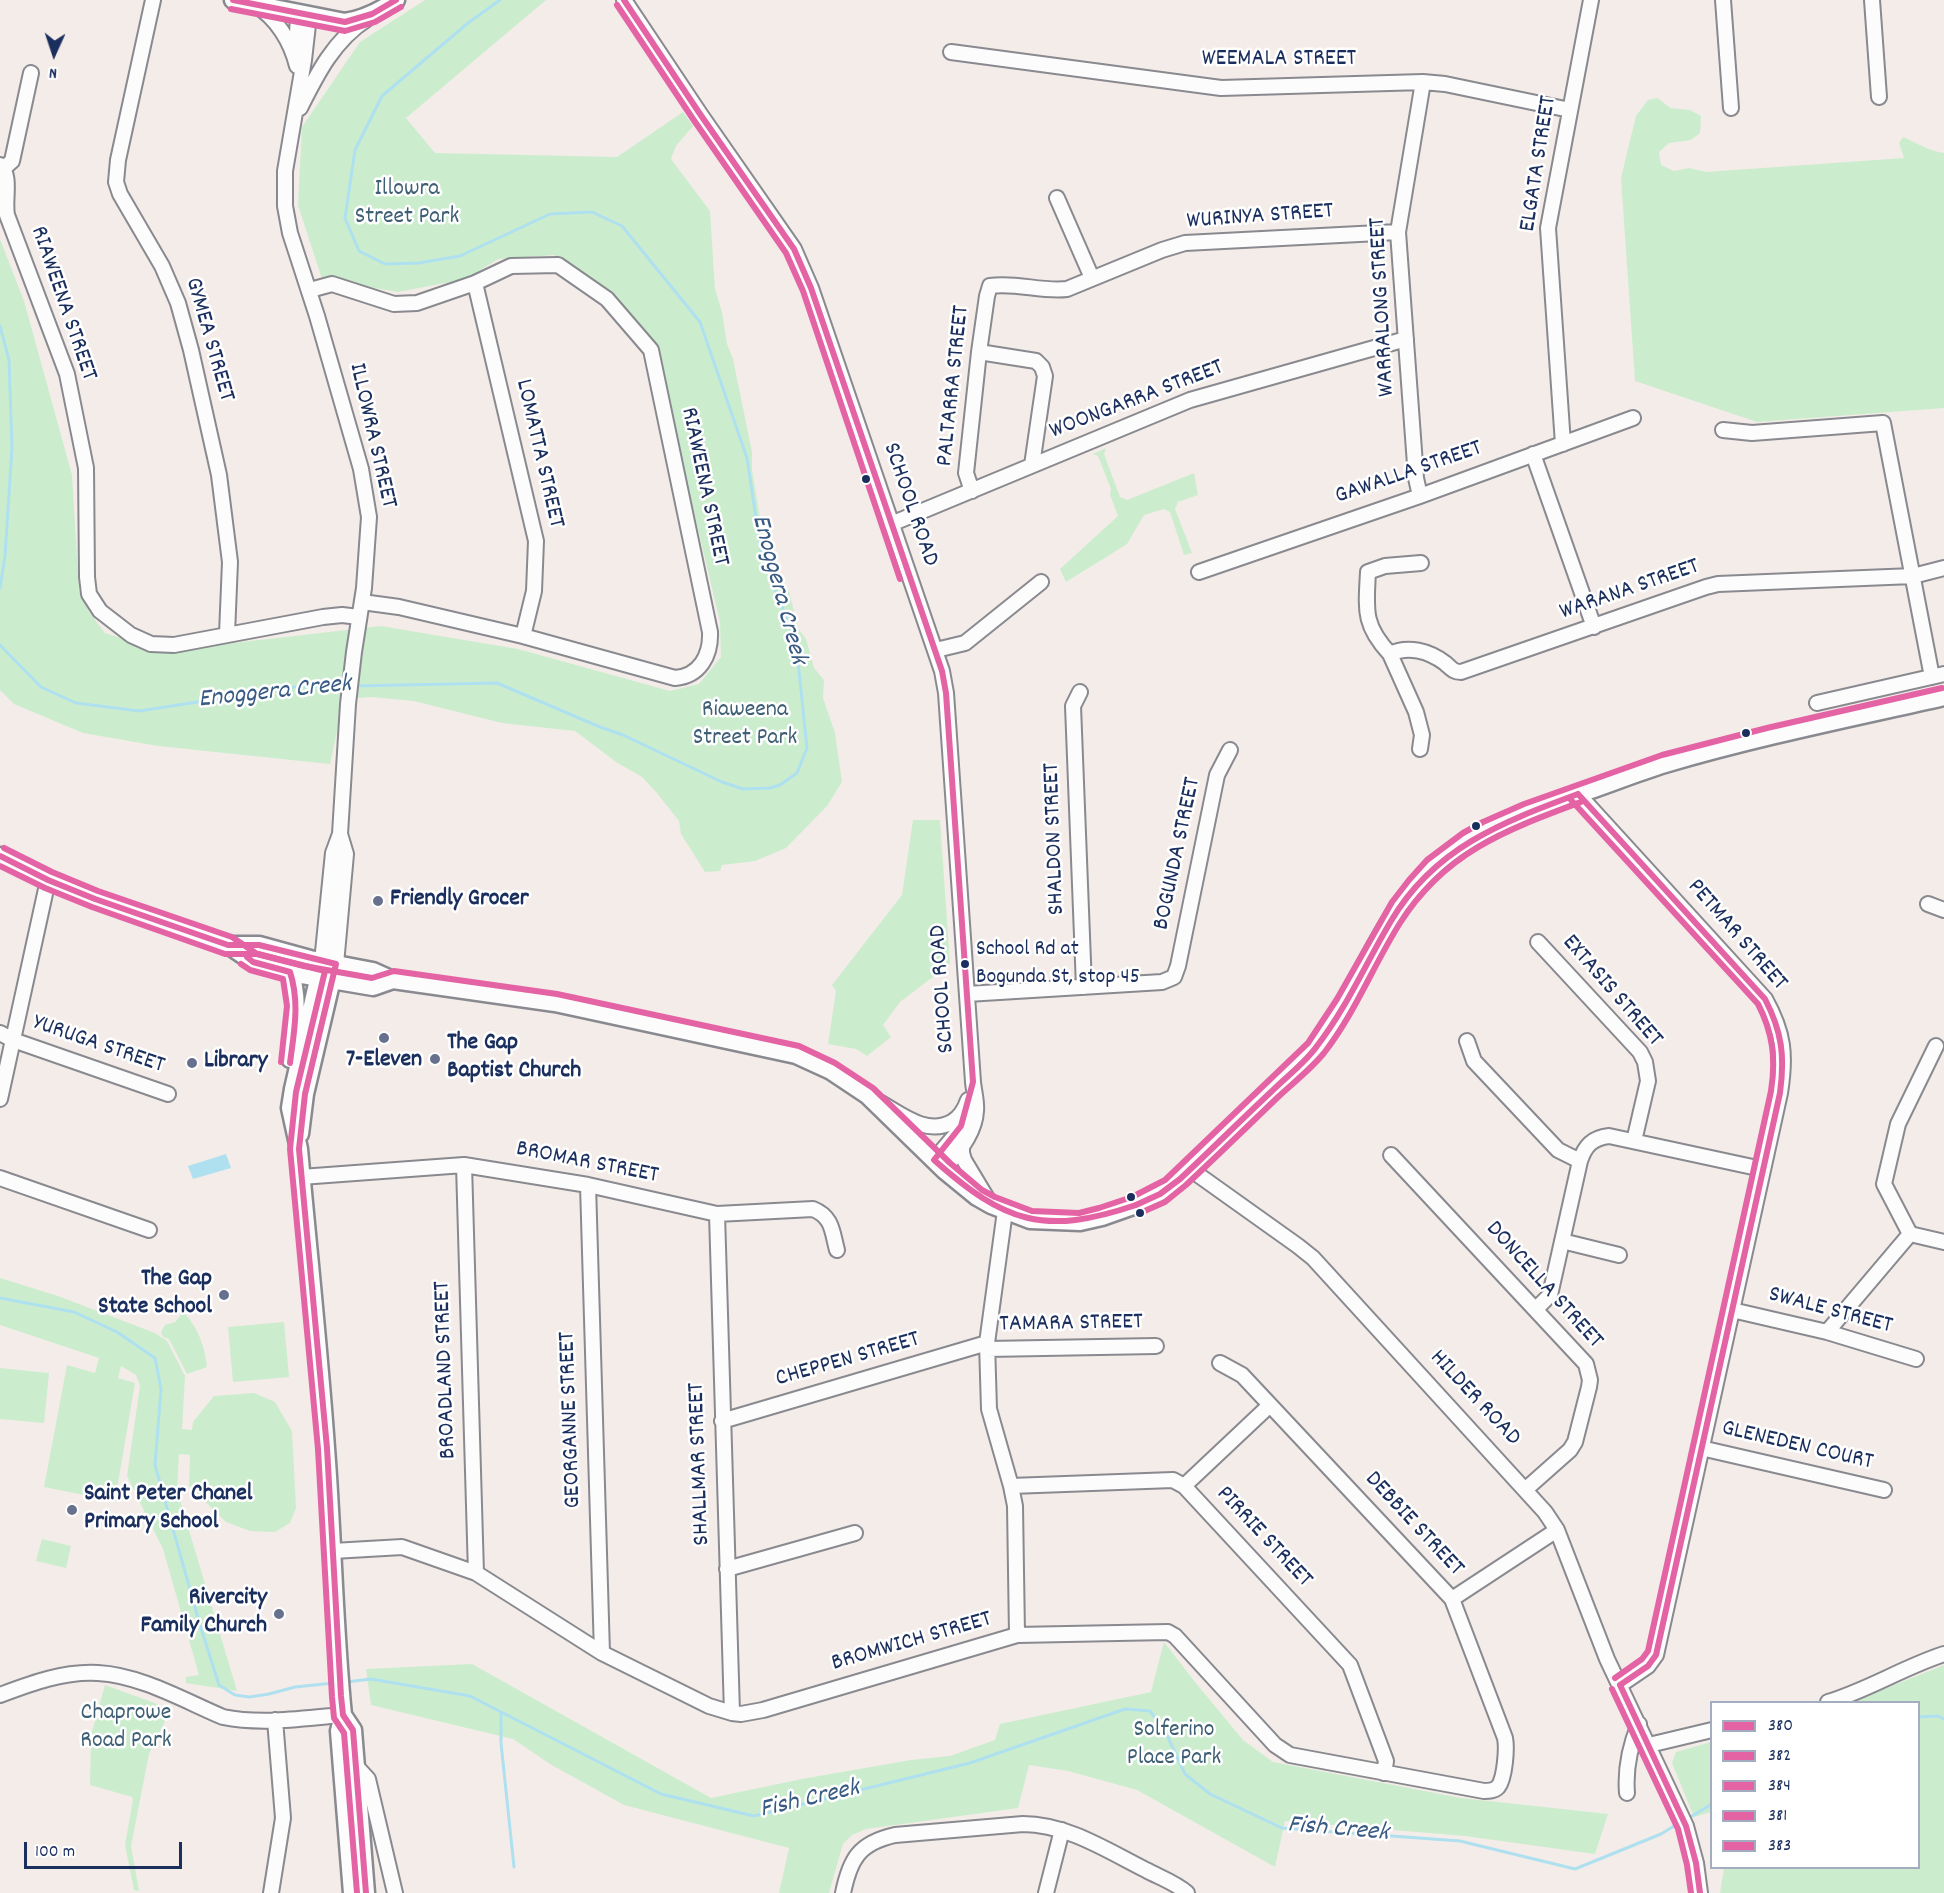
<!DOCTYPE html>
<html>
<head>
<meta charset="utf-8">
<style>
  body { margin:0 }
  #map { position:relative; width:1944px; height:1893px; overflow:hidden; background:#f4ece8; font-family:Dekko,sans-serif }
  canvas { display:block }
  .legend { position:absolute; left:1710px; top:1701px; width:210px; height:168px; box-sizing:border-box; background:#fff; border:2px solid #a4acbf; margin:0; padding:8px 10px; list-style:none; font-size:18px; color:#1b2f5e }
  .legend li { display:flex; align-items:center; gap:12px; height:30px }
  .legend b { width:30px; border:2px solid #a4acbf }
  .north { position:absolute; left:24px; top:24px; width:60px; height:60px; -webkit-text-stroke:4px #fff; paint-order:stroke; rotate:183deg; font-size:16px; font-weight:700; line-height:24px; text-align:center; color:#1b2f5e }
  .north::after { content:''; display:block; margin:auto; width:21px; height:27px; background:#1b2f5e; clip-path:polygon(50% 0,100% 100%,50% 72%,0 100%) }
  .scale { position:absolute; left:24px; top:1842px; width:158px; height:27px; box-sizing:border-box; border:3px solid #1b2f5e; border-top:0; padding-left:8px; font-size:18px; line-height:21px; white-space:nowrap; color:#1b2f5e; -webkit-text-stroke:4px #fff; paint-order:stroke }
</style>
</head>
<body>
<div id="map">
<canvas width="1944" height="1893"></canvas>
<ul class="legend">
<li><b style="height:8px;background:#e463a4"></b>380</li>
<li><b style="height:8px;background:#e463a4"></b>382</li>
<li><b style="height:8px;background:#e463a4"></b>384</li>
<li><b style="height:8px;background:#e463a4"></b>381</li>
<li><b style="height:8px;background:#e463a4"></b>383</li>
</ul>
<div class="north">N</div>
<div class="scale">100 m</div>
</div>
<script>
const ctx = document.querySelector('canvas').getContext('2d');
ctx.lineJoin = 'round';
function paint(path, color) { ctx.fillStyle = color; ctx.fill(path, 'evenodd'); }
function stroke(path, color, width, dash) { ctx.strokeStyle = color; ctx.lineWidth = width; ctx.lineCap = dash ? 'butt' : 'round'; ctx.setLineDash(dash || []); ctx.stroke(path); }
function drawText(font, color, halo, rows, align = 'center') {
  ctx.font = font + ' Dekko,sans-serif'; ctx.lineWidth = 5; ctx.setLineDash([]); ctx.textBaseline = 'middle'; ctx.strokeStyle = halo; ctx.fillStyle = color; for (const [text, x, y, turn = 0] of rows) {
    ctx.save(); ctx.translate(x, y); ctx.rotate((+turn || 0) * Math.PI / 180); ctx.textAlign = isNaN(turn) ? turn : align; if (halo) ctx.strokeText(text, 0, 0); ctx.fillText(text, 0, 0); ctx.restore();
  }
}
paint(new Path2D(`
  M425,0H546L406,118L435,153L617,157L683,112L693,126L676,146L671,159L710,211L715,289L722,312L727,344L733,359L752,452V470L763,536L768,547L769,555L774,568L789,591L798,628L806,639L814,668L824,680L823,698L835,733L842,782L827,806L786,848L755,861L722,865L720,871L705,872L681,834L679,821L656,792L642,777L616,762L575,731L502,723L414,701L371,697L344,699L330,764L158,746L83,733L14,704L0,690V239L24,301L72,475L79,591L89,612L105,633L148,647L173,650L381,626L518,649L670,691L699,684L721,657L720,622L655,348L606,290L554,255L498,259L466,279L398,292L322,279L298,205L302,127L360,42Z
  M1658,98L1670,108L1690,110L1701,116L1700,133L1691,140L1669,143L1659,152L1661,165L1674,171L1689,168L1706,172L1904,158L1899,143L1903,137C1917,143 1929,151 1944,153V408L1757,422L1635,381L1621,178L1636,116L1648,100Z
  M1106,448L1104,454L1120,497L1127,500L1194,473L1198,495L1178,502L1175,509L1192,553L1184,555L1170,512L1164,509L1144,515L1127,544L1066,582L1060,569L1118,516L1110,495L1111,489L1098,456L1093,454Z
  M913,820H940L950,964L900,1002L883,1025L891,1037L867,1056L856,1049L828,1044L836,991L832,985L902,895Z
  M0,1278L58,1296L155,1333L167,1341L185,1376L182,1429L192,1430L193,1422L214,1396L254,1393L275,1402L292,1431L296,1508L290,1523L275,1532L250,1531L226,1522L189,1486L190,1455L179,1454L177,1490L237,1691L186,1683V1677L199,1675L163,1549L127,1476L140,1386L136,1375L121,1366L118,1378L135,1383L115,1501L44,1487L67,1365L95,1373L99,1358L0,1325Z
  M182,1314H185C199,1329 205,1348 207,1367L187,1374L169,1339L163,1337L161,1332L165,1325L175,1322Z
  M284,1322L289,1377L233,1382L228,1327Z
  M0,1368L49,1373L44,1423L0,1419Z
  M42,1539L71,1546L66,1568L36,1561Z
  M1164,1642L1195,1682L1243,1740L1273,1762L1461,1798L1608,1814L1595,1854L1465,1836L1285,1821L1275,1867L1137,1790L1068,1771L1029,1765L1018,1808L866,1829L852,1835L843,1844L829,1893H779L789,1848L624,1805L550,1764L513,1739L371,1705L366,1669L472,1664L711,1798L802,1779L911,1760L950,1756L995,1740L1000,1724L1151,1692Z
  M1944,1665V1893H1720L1724,1868H1918V1702H1852Z
  M105,1685L171,1709L149,1754L131,1846L139,1891L134,1890L125,1845L133,1800L132,1797L90,1785L91,1735Z
  M1711,1742V1812L1694,1817L1672,1763L1676,1752Z`), '#cbedce');
paint(new Path2D(`
  M226,1154L231,1168L193,1179L188,1166Z`), '#afe0ef');
stroke(new Path2D(`
  M0,326L9,360L12,448L5,556L0,588
  M0,645L41,687L76,703L139,711L295,687L346,686
  M355,686L497,683L600,727L623,735L722,782L743,789L770,788L780,785L797,773L807,748L796,643L761,552L747,458L700,322L622,226L592,212L550,214L460,256L419,263L385,264L359,251L345,218L355,150L382,96L468,23L500,0
  M0,1298L74,1312L117,1332L155,1358L161,1389L155,1465L200,1625L219,1685L235,1695L249,1697L269,1694L295,1687L334,1683
  M346,1682L371,1679L470,1696L661,1794L754,1816L970,1763L1125,1709L1150,1711L1165,1731L1185,1774L1210,1794L1282,1828L1460,1841L1575,1869L1661,1834L1679,1823
  M501,1712V1743L514,1867
  M1918,1717L1938,1716L1944,1719
  M1687,1819L1712,1804`), '#afe0ef', 3);
const minor = new Path2D(`
  M153,0L118,160L116,182L120,194L162,266L178,303L191,350L219,475L230,562L227,634
  M624,0L700,114L794,249L811,288L942,671L946,693L973,1082C974,1092 977,1102 976,1111C975,1134 957,1153 944,1170
  M1723,0L1731,108
  M1872,0L1879,97
  M255,5C277,18 291,42 297,66
  M309,16L304,60L285,171V206L290,233L317,316L361,469L369,517L364,588L354,652L348,704L340,834L333,853L322,962
  M951,52L1221,88L1423,82L1445,84L1570,110
  M296,54L298,14
  M300,108C317,74 334,40 367,19
  M0,165C12,176 4,199 7,215L67,374L86,468L87,577L89,594L100,611L131,635L151,644L174,645L323,617L342,615L359,617
  M4,168L12,161L31,73
  M1057,198L1092,278
  M475,283L536,541L534,591L523,636
  M310,290L332,284L394,304L417,303L475,283L511,266L558,265L607,299L651,350L710,632C711,655 700,676 675,678L523,636L399,607L362,602
  M979,352L1036,361L1042,367L1045,376L1032,465
  M1723,430L1752,433L1883,423L1932,677
  M1563,444L1548,228L1591,0
  M1533,454L1594,627
  M972,491L966,473L979,352L987,296L990,286C1016,282 1041,292 1067,289L1162,250L1185,243L1398,232
  M1420,496L1416,478L1398,232L1423,82
  M891,524L1190,400L1406,339
  M1421,563L1385,566L1368,572C1366,610 1363,625 1390,654C1408,645 1429,651 1445,663C1451,668 1453,672 1461,672L1706,587L1718,584L1913,576L1944,568
  M1199,572L1420,496L1633,418
  M936,650L965,643L1041,582
  M1390,654L1416,712L1422,735L1420,749
  M1080,692L1073,706L1084,987
  M1817,703L1944,674
  M1578,794L1765,999C1784,1033 1786,1055 1780,1093L1656,1655L1648,1666L1620,1685
  M1928,904L1944,910
  M1538,942L1640,1052L1645,1062L1648,1081L1634,1141
  M336,964L346,854L340,834
  M967,994L1162,982L1174,977L1178,966L1217,775L1230,750
  M0,1033L13,1040L168,1094
  M1467,1041L1474,1061L1558,1150L1580,1161
  M0,1099L48,880
  M879,1102C901,1114 926,1136 952,1122C960,1117 965,1109 968,1100
  M962,1146V1153L964,1160L991,1205
  M1391,1155L1586,1364L1590,1380L1589,1387L1575,1442L1570,1450L1526,1489
  M934,1160L957,1133L966,1111
  M464,1165L476,1573
  M1190,1169L1298,1246L1313,1258L1545,1512L1557,1530L1607,1659L1686,1826L1696,1863L1700,1893
  M301,1177L464,1165L588,1185L717,1214L813,1209C833,1217 832,1232 837,1250
  M0,1178L149,1230
  M588,1185L602,1653
  M1005,1211L987,1343L989,1409L1011,1486L1015,1506L1017,1635
  M717,1214L732,1713
  M1910,1234L1884,1184L1898,1124L1936,1046
  M1562,1241L1619,1255
  M1536,1309L1550,1295L1580,1161C1585,1146 1592,1138 1609,1136L1762,1169
  M1732,1310L1827,1332L1916,1359
  M1827,1332L1910,1234L1944,1242
  M987,1349L1156,1346
  M722,1421L987,1343
  M1701,1448L1884,1490
  M1011,1486L1173,1480L1184,1486L1350,1665L1386,1761L1384,1773
  M1184,1486L1270,1405
  M333,1551L402,1547L476,1573L602,1653L709,1706L732,1713L741,1714L763,1710L1017,1635L1168,1632L1175,1636L1275,1745L1290,1755L1484,1791C1489,1791 1494,1791 1498,1787C1505,1778 1507,1748 1505,1738L1452,1599L1242,1375L1220,1363
  M727,1569L855,1533
  M1452,1599L1557,1530
  M0,1695C32,1683 64,1671 98,1673C140,1675 185,1701 223,1717C263,1725 303,1718 343,1715
  M1828,1702C1868,1690 1904,1667 1944,1654
  M1649,1745L1712,1730
  M356,1766L368,1779L395,1893
  M1627,1793C1625,1769 1630,1746 1639,1724
  M271,1893L283,1818L275,1720
  M843,1893C850,1859 859,1843 895,1835L1023,1824C1067,1824 1108,1851 1146,1870C1159,1877 1176,1883 1187,1893
  M1046,1893L1062,1830`);
const major = new Path2D(`
  M233,0L345,22C365,19 380,11 396,0
  M0,856L48,880L95,899L228,945L253,962L302,975L373,987L393,980
  M228,945H259L310,959L373,971L393,980L555,1003L796,1055L831,1071L867,1095L944,1170L977,1197L991,1205L1030,1220L1080,1222L1102,1217L1136,1205L1170,1187L1315,1049C1359,992 1380,916 1434,866C1476,827 1534,809 1588,791C1614,782 1639,772 1665,764C1757,737 1851,718 1944,697
  M322,962L293,1089L290,1108L299,1149C308,1249 319,1348 326,1448C333,1537 334,1626 343,1715L339,1731L352,1893
  M290,972C301,1001 293,1030 290,1059
  M300,1134L305,1094L334,971
  M343,1715L353,1730L366,1893`);
stroke(minor, '#898990', 18);
stroke(major, '#898990', 21);
stroke(minor, '#fdfcfc', 14);
stroke(major, '#fdfcfc', 16);
stroke(new Path2D(`
  M1578,794L1765,999C1782,1032 1785,1056 1780,1093L1656,1655L1648,1666L1620,1685
  M0,856L48,880L95,899L228,945H259L336,964L305,1094L299,1149L327,1448L341,1696L343,1715L353,1730L366,1893
  M247,957L253,962L290,972C300,1003 294,1032 290,1063
  M1136,1205L1160,1194L1180,1179C1211,1150 1241,1120 1272,1091C1287,1076 1305,1063 1317,1046C1347,1007 1366,963 1391,921C1434,848 1502,822 1578,794
  M1620,1685L1686,1826L1696,1863L1700,1893`), '#e463a4', 6);
stroke(new Path2D(`
  M1571,800L1758,1004C1773,1033 1776,1059 1771,1091L1648,1651L1642,1659L1615,1678
  M0,866L45,888L92,907L225,954H258L325,971L296,1092L290,1149L318,1449L332,1697L334,1718L344,1733L357,1893
  M241,964L250,970L283,979L287,1006L281,1062
  M1140,1213L1165,1202L1186,1185C1217,1156 1247,1127 1278,1097C1293,1083 1311,1069 1324,1053C1355,1013 1373,966 1400,923C1445,852 1506,830 1581,802
  M1612,1689L1678,1829L1687,1865L1691,1893`), '#e463a4', 6);
stroke(new Path2D(`
  M4,848L52,872L98,891L232,937L257,954L304,966L372,978L394,971L557,994L799,1046L835,1063L873,1088L950,1163L982,1190L995,1197L1032,1211L1079,1213L1099,1208L1132,1197L1165,1180L1308,1043L1337,999L1392,902L1409,880L1427,860L1463,833L1483,822L1524,804L1662,755L1767,728L1942,688`), '#e463a4', 6);
stroke(new Path2D(`
  M233,0L345,22L372,14L396,0
  M624,0L700,114L794,249L811,288L942,671L946,693L973,1082L961,1126L934,1160C1005,1223 1044,1236 1136,1205`), '#e463a4', 6);
stroke(new Path2D(`
  M617,5L693,119L786,253L803,291L900,579
  M231,9L345,31L375,22L401,7`), '#e463a4', 6);
for (const [x, y, r, color] of [
  [866,479,5,"#1b2f5e"],
  [1746,733,5,"#1b2f5e"],
  [1476,826,5,"#1b2f5e"],
  [378,901,6,"#67718e"],
  [965,964,5,"#1b2f5e"],
  [384,1038,6,"#67718e"],
  [435,1059,6,"#67718e"],
  [192,1063,6,"#67718e"],
  [1131,1197,5,"#1b2f5e"],
  [1140,1213,5,"#1b2f5e"],
  [224,1295,6,"#67718e"],
  [72,1510,6,"#67718e"],
  [279,1614,6,"#67718e"]
]) { const dot = new Path2D(); dot.arc(x, y, r, 0, 2 * Math.PI); ctx.fillStyle = color; ctx.fill(dot); stroke(dot, '#fff', 2); }
drawText('22px', '#1b2f5e', '#fff', [
  ["School Rd at",976,951],
  ["Bogunda St, stop 45",976,979]
], 'left');
drawText('24px', '#1b2f5e', '#fff', [
  ["WEEMALA STREET",1279,61],
  ["ELGATA STREET",1540,164,-81],
  ["WURINYA STREET",1260,218,-4],
  ["RIAWEENA STREET",62,304,71],
  ["WARRALONG STREET",1384,307,-93],
  ["GYMEA STREET",208,340,74],
  ["PALTARRA STREET",955,386,-84],
  ["WOONGARRA STREET",1137,401,-21],
  ["ILLOWRA STREET",371,436,77],
  ["LOMATTA STREET",538,454,77],
  ["GAWALLA STREET",1409,474,-19],
  ["RIAWEENA STREET",703,487,78],
  ["SCHOOL ROAD",909,505,71],
  ["WARANA STREET",1630,591,-19],
  ["SHALDON STREET",1056,839,-92],
  ["BOGUNDA STREET",1179,854,-78],
  ["PETMAR STREET",1736,936,49],
  ["SCHOOL ROAD",944,989,-94],
  ["EXTASIS STREET",1611,992,49],
  ["YURUGA STREET",98,1046,19],
  ["BROMAR STREET",587,1164,11],
  ["DONCELLA STREET",1543,1286,48],
  ["SWALE STREET",1830,1312,15],
  ["TAMARA STREET",1071,1325,-1],
  ["CHEPPEN STREET",848,1361,-16],
  ["BROADLAND STREET",447,1370,-92],
  ["HILDER ROAD",1474,1399,47],
  ["GEORGANNE STREET",572,1420,-92],
  ["GLENEDEN COURT",1797,1447,13],
  ["SHALLMAR STREET",701,1464,-92],
  ["DEBBIE STREET",1413,1525,47],
  ["PIRRIE STREET",1263,1538,47],
  ["BROMWICH STREET",912,1643,-16]
]);
drawText('24px', '#3e5f74', '#fff', [
  ["Illowra",407,191],
  ["Street Park",407,219],
  ["Riaweena",745,712],
  ["Street Park",745,740],
  ["Chaprowe",126,1715],
  ["Road Park",126,1743],
  ["Solferino",1174,1732],
  ["Place Park",1174,1760]
]);
drawText('bold 24px', '#1b2f5e', '#fff', [
  ["Friendly Grocer",390,901],
  ["The Gap",447,1045],
  ["Baptist Church",447,1073],
  ["7-Eleven",384,1062,"center"],
  ["Library",204,1063],
  ["The Gap",212,1281,"right"],
  ["State School",212,1309,"right"],
  ["Saint Peter Chanel",84,1496],
  ["Primary School",84,1524],
  ["Rivercity",267,1600,"right"],
  ["Family Church",267,1628,"right"]
], 'left');
drawText('italic 26px', '#385a83', '#fff', [
  ["Enoggera Creek",777,590,75],
  ["Enoggera Creek",275,694,-6],
  ["Fish Creek",810,1801,-13],
  ["Fish Creek",1338,1831,5]
]);
</script>
</body>
</html>
